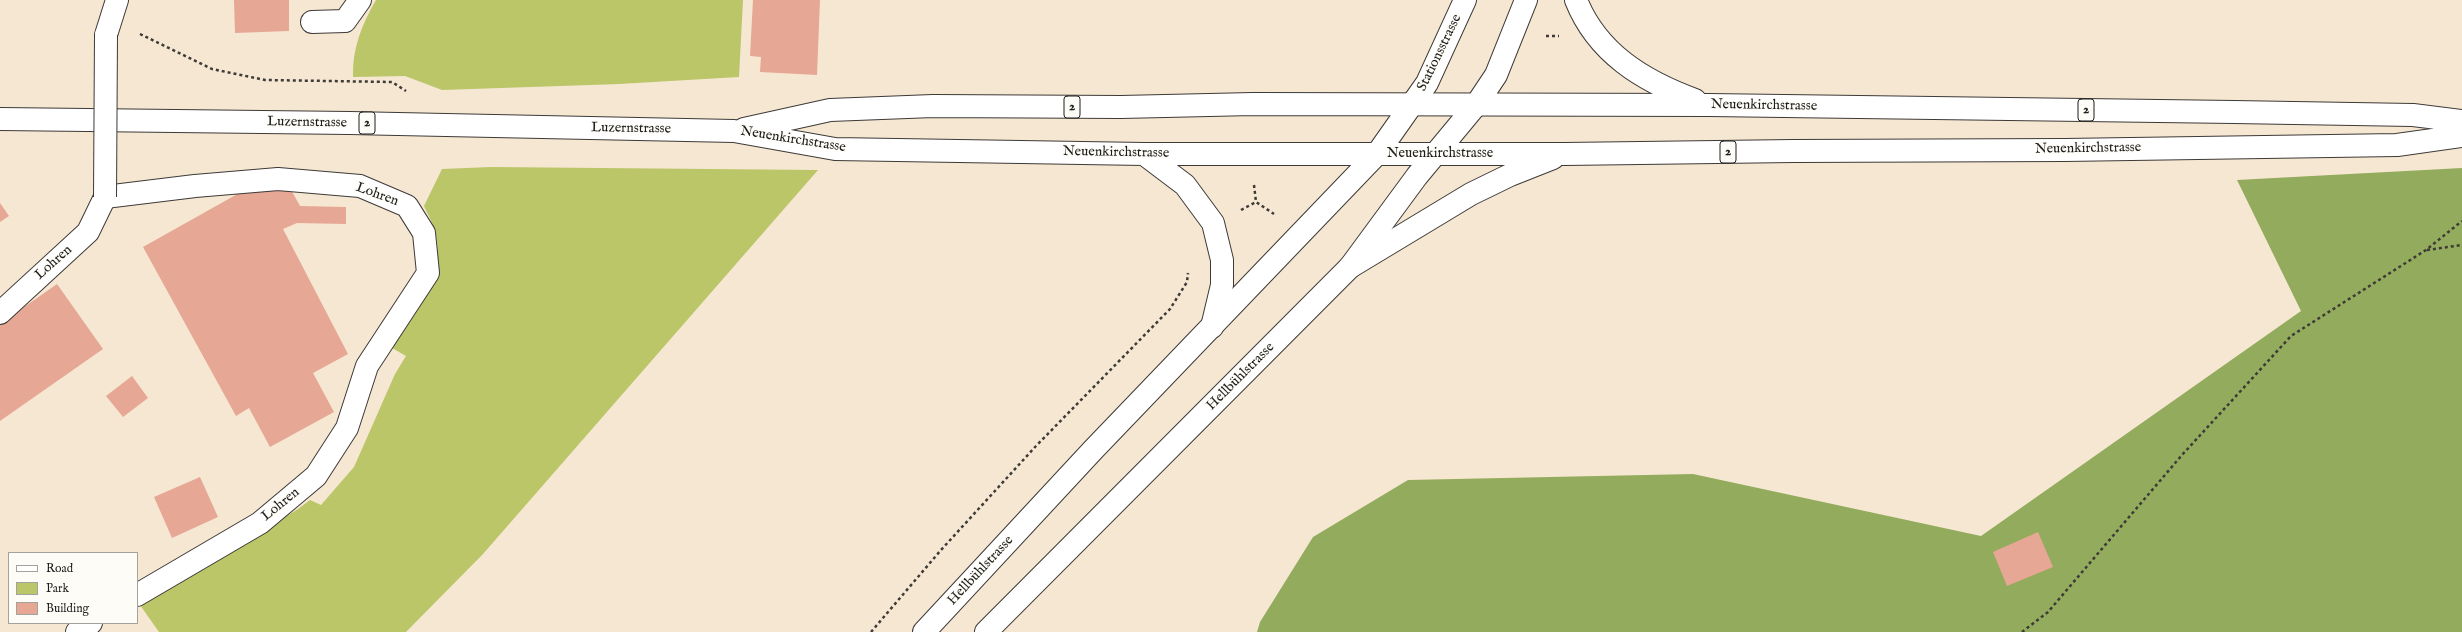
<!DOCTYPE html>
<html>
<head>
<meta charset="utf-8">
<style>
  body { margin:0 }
  #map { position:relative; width:2462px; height:632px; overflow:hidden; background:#f6e7d2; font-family:"IM FELL English",serif }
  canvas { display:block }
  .legend { position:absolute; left:8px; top:552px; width:130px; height:72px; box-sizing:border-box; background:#fdfcf7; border:1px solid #a3a29f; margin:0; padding:5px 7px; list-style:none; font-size:12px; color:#1c1c1c }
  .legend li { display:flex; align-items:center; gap:8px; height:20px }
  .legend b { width:20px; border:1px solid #a3a29f }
</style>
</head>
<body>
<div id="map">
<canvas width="2462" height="632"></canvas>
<ul class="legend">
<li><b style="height:5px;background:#fff"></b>Road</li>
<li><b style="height:11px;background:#bac668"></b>Park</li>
<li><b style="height:11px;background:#e6a795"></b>Building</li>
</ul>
</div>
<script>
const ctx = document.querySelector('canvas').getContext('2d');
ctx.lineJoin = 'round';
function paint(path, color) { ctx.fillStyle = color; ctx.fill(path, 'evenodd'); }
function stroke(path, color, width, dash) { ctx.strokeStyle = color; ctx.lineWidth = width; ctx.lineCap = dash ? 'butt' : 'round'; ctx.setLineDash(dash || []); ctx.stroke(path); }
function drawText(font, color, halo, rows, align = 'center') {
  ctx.font = font + ' "IM FELL English",serif'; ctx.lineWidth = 3; ctx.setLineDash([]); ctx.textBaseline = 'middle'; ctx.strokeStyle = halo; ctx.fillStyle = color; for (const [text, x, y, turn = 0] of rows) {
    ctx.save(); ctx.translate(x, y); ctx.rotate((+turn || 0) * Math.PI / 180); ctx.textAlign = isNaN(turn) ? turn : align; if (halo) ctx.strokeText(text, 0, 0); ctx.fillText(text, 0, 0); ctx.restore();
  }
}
paint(new Path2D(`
  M376,0H743L739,77L619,84L442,90L405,76L353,77C352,49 362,24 376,0Z
  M491,167L818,170L483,554L406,632H159L140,605L298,509L310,500L321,505L354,467L395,374L406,356L392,348C414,316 445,277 436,235C434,225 428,215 424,206L442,169Z`), '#bac668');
paint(new Path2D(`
  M2462,168V632H1257L1260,622L1313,537L1408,480L1693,474L1981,536L2301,311L2237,180Z`), '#93ab5c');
paint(new Path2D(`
  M234,0H289V31L235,33Z
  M753,0H820L817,75L760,72L761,57L750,56Z
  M257,183L289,186L300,206L346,207V224L297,223L283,229L348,354L313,373L334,412L270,447L249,408L236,416L143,247Z
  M0,203L9,216L0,222Z
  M57,284L103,349L0,421V324Z
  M132,376L148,398L123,417L106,396Z
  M200,477L218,517L172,538L154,497Z
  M2038,532L2053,567L2007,586L1993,552Z`), '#e6a795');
const lane = new Path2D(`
  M312,22L345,21L360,0
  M105,197L195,186L278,179L360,186L407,206L424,233L428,273L367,366L347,428L316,476L260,523L137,595
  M77,632L91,623`);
const street = new Path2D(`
  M106,35L117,0
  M0,313L88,232L105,197`);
const secondary = new Path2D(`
  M924,632L1093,450L1377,154L1427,83L1465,0
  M986,632L1350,267L1417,176L1476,105L1496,75L1526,0`);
const primary = new Path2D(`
  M1576,0C1597,53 1643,81 1695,100
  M0,119L350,123L734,131L835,149L1144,154H1564L1793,151L2065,150L2397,145L2462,136
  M744,129L830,110L933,106L1121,107L1253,104L1709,105L2234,112L2413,115L2462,121
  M1144,154L1185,185L1213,223L1222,260V285L1212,327
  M1350,267L1471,194L1510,175L1553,158`);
stroke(lane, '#3d3a37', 24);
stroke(street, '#3d3a37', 24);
stroke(secondary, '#3d3a37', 24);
stroke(primary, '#3d3a37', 24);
stroke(new Path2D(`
  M140,34L212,69L265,80L392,82L406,91
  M1546,36H1559
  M1254,185L1256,202L1274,214
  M1241,210L1256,202
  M2427,250L2462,245
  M871,632L941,550L1036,446L1170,309L1187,282L1188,273
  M2022,632L2048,612L2182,455L2291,336L2426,250L2462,221`), '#3d3a37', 2.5, [3, 3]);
stroke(lane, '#fff', 22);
stroke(street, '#fff', 22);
stroke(secondary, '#fff', 22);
stroke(primary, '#fff', 22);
const streetBridge = new Path2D(`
  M105,197L106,35`);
stroke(streetBridge, '#3d3a37', 24, []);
stroke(streetBridge, '#fff', 22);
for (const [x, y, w] of [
  [1072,107,16],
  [2086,110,16],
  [367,123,16],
  [1728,152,16]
]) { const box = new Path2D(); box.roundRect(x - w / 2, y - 11, w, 22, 3); ctx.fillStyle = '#fdfcf7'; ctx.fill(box); stroke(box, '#1c1c1c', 1); }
drawText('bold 13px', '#1c1c1c', null, [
  ["2",1072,107],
  ["2",2086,110],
  ["2",367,123],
  ["2",1728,152]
]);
drawText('14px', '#1c1c1c', '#fdfcf7', [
  ["Stationsstrasse",1440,53,-64],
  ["Neuenkirchstrasse",1764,106,1],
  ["Luzernstrasse",307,123,1],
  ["Luzernstrasse",631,129,1],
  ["Neuenkirchstrasse",793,140,9],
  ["Neuenkirchstrasse",2088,149,-1],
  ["Neuenkirchstrasse",1116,153,1],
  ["Neuenkirchstrasse",1440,154],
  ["Lohren",377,195,20],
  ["Lohren",54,263,-42],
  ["Hellbühlstrasse",1241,377,-45],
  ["Lohren",281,505,-39],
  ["Hellbühlstrasse",981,571,-47]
]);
</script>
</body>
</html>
